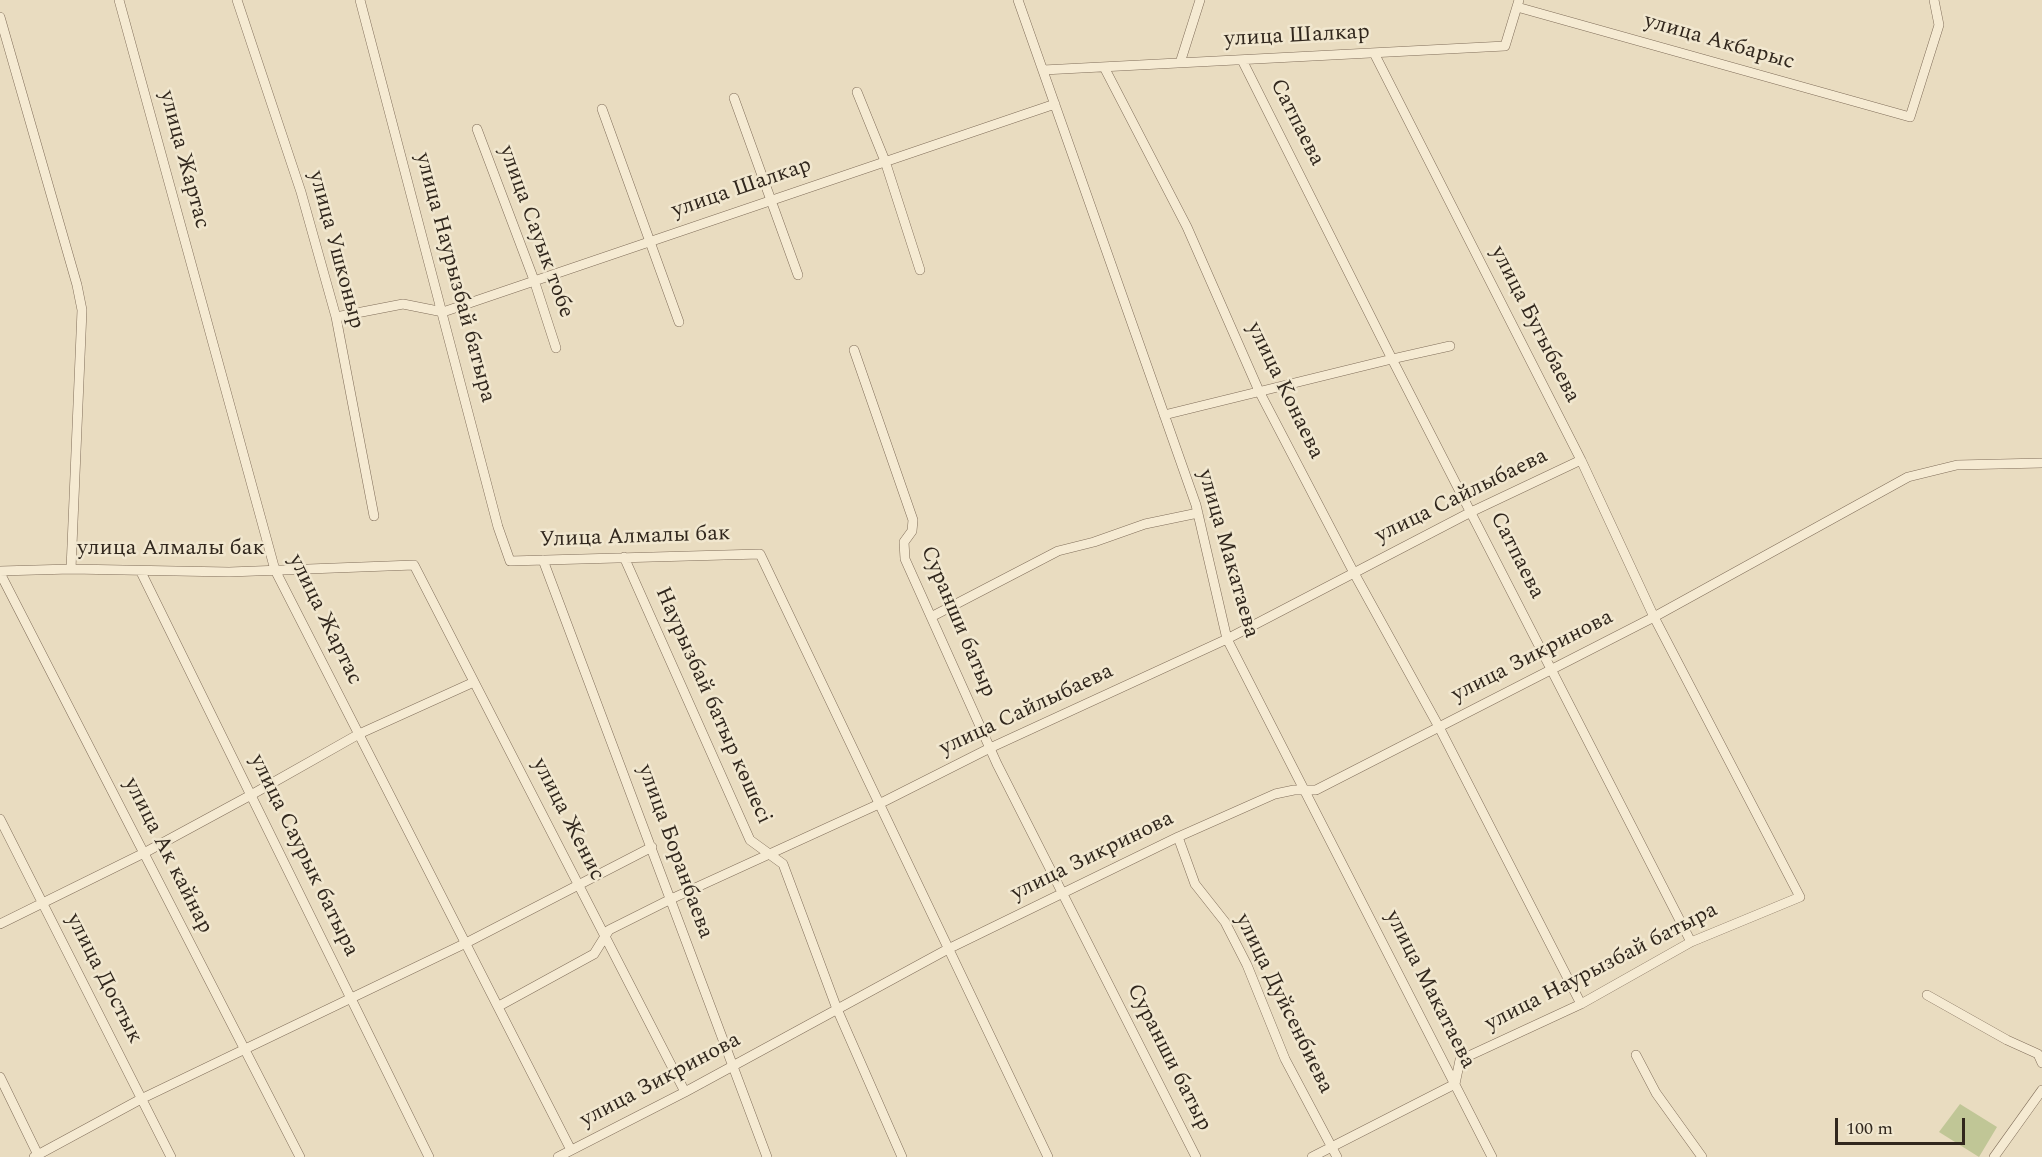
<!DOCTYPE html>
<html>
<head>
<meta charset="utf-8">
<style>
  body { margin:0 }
  #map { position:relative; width:2042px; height:1157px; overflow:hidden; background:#e9dcc0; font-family:Spectral,serif }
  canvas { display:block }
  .scale { position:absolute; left:1835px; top:1118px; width:130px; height:27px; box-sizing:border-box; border:3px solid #31271d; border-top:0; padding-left:8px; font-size:18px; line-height:21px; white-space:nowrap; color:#31271d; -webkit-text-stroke:4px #f1e7cf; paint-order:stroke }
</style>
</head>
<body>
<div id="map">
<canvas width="2042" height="1157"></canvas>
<div class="scale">100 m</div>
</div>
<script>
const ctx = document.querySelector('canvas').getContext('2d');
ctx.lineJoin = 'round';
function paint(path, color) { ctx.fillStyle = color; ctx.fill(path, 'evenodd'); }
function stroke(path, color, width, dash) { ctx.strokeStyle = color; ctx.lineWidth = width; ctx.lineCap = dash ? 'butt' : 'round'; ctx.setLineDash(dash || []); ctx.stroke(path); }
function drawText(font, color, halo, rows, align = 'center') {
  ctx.font = font + ' Spectral,serif'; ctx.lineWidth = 5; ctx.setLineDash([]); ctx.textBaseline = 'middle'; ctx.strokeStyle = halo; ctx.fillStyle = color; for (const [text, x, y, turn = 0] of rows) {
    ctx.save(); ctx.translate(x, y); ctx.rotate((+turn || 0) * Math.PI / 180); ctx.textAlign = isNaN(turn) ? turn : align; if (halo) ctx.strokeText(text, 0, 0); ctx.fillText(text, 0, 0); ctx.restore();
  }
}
paint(new Path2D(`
  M1960,1104L1997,1127L1979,1157L1939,1132Z`), '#c0c696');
const minor = new Path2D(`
  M119,0L275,570L571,1150
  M237,0L301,192L336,317L374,516
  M360,0L498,527L510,561L760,554L1048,1157
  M1018,0L1196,505L1227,639L1492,1157
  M1517,7L1910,117L1939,25L1934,0
  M0,17L77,285L82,310L71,569
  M1242,60L1392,359L1691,942
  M1180,63L1200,0
  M1104,67L1187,227L1259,391L1354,573L1439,727L1581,1004
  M1043,70L1505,46L1519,0
  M857,92L885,161L920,270
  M734,98L798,275
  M602,109L679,322
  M477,129L534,280L556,348
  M336,317L403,304L443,312L1055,104
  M854,350L913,520L912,531L904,542L905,559L997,764L1196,1157
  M1164,415L1392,359L1450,346
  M624,557L750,840L783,864L837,1009L902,1157
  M543,560L767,1157
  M0,571L71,569L229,572L414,565L685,1092
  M141,572L429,1157
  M0,573L300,1157
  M931,617L1058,551L1094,542L1145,524L1198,513
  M0,819L171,1157
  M1178,837L1195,884L1225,922L1247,965L1285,1059L1337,1157
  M0,924L144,853L251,795L359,734L474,682
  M1927,995L2007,1040L2038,1054L2042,1063
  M499,1006L594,954L609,930L671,899L879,804L990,748L1227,639L1471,512L1581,460
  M1636,1055L1656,1093L1702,1157
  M0,1077L39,1157
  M34,1157L141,1099L466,943L652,847
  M558,1157L685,1092L948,949L1178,837L1275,794L1294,790H1316L1654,617L1908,477L1957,465L2042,463
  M1312,1157L1455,1084L1460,1060L1581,1004L1691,942L1800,897L1654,617L1581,460L1374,53
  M1994,1157L2042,1090`);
stroke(minor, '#806e5a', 10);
stroke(minor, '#f5ead2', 9);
drawText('22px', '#31271d', '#f1e7cf', [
  ["улица Шалкар",1297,37,-3],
  ["улица Акбарыс",1719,43,16],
  ["Сатпаева",1296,123,63],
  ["улица Жартас",183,160,75],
  ["улица Шалкар",742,189,-19],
  ["улица Сауык тобе",535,232,70],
  ["улица Ушконыр",335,250,75],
  ["улица Наурызбай батыра",454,278,75],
  ["улица Бугыбаева",1534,325,63],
  ["улица Конаева",1284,391,64],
  ["улица Сайлыбаева",1462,497,-26],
  ["Улица Алмалы бак",635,538,-2],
  ["улица Алмалы бак",171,550],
  ["улица Макатаева",1227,554,74],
  ["Сатпаева",1516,556,63],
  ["улица Жартас",324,620,64],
  ["Суранши батыр",957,622,67],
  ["улица Зикринова",1533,657,-27],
  ["Наурызбай батыр көшесі",712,706,66],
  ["улица Сайлыбаева",1027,711,-25],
  ["улица Женис",567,820,63],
  ["улица Боранбаева",674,852,70],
  ["улица Ак кайнар",167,856,63],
  ["улица Саурык батыра",303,856,64],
  ["улица Зикринова",1093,857,-26],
  ["улица Наурызбай батыра",1602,968,-27],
  ["улица Достык",103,979,63],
  ["улица Макатаева",1429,990,63],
  ["улица Дуйсенбиева",1283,1004,64],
  ["Суранши батыр",1168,1058,63],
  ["улица Зикринова",661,1081,-28]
]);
</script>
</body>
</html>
